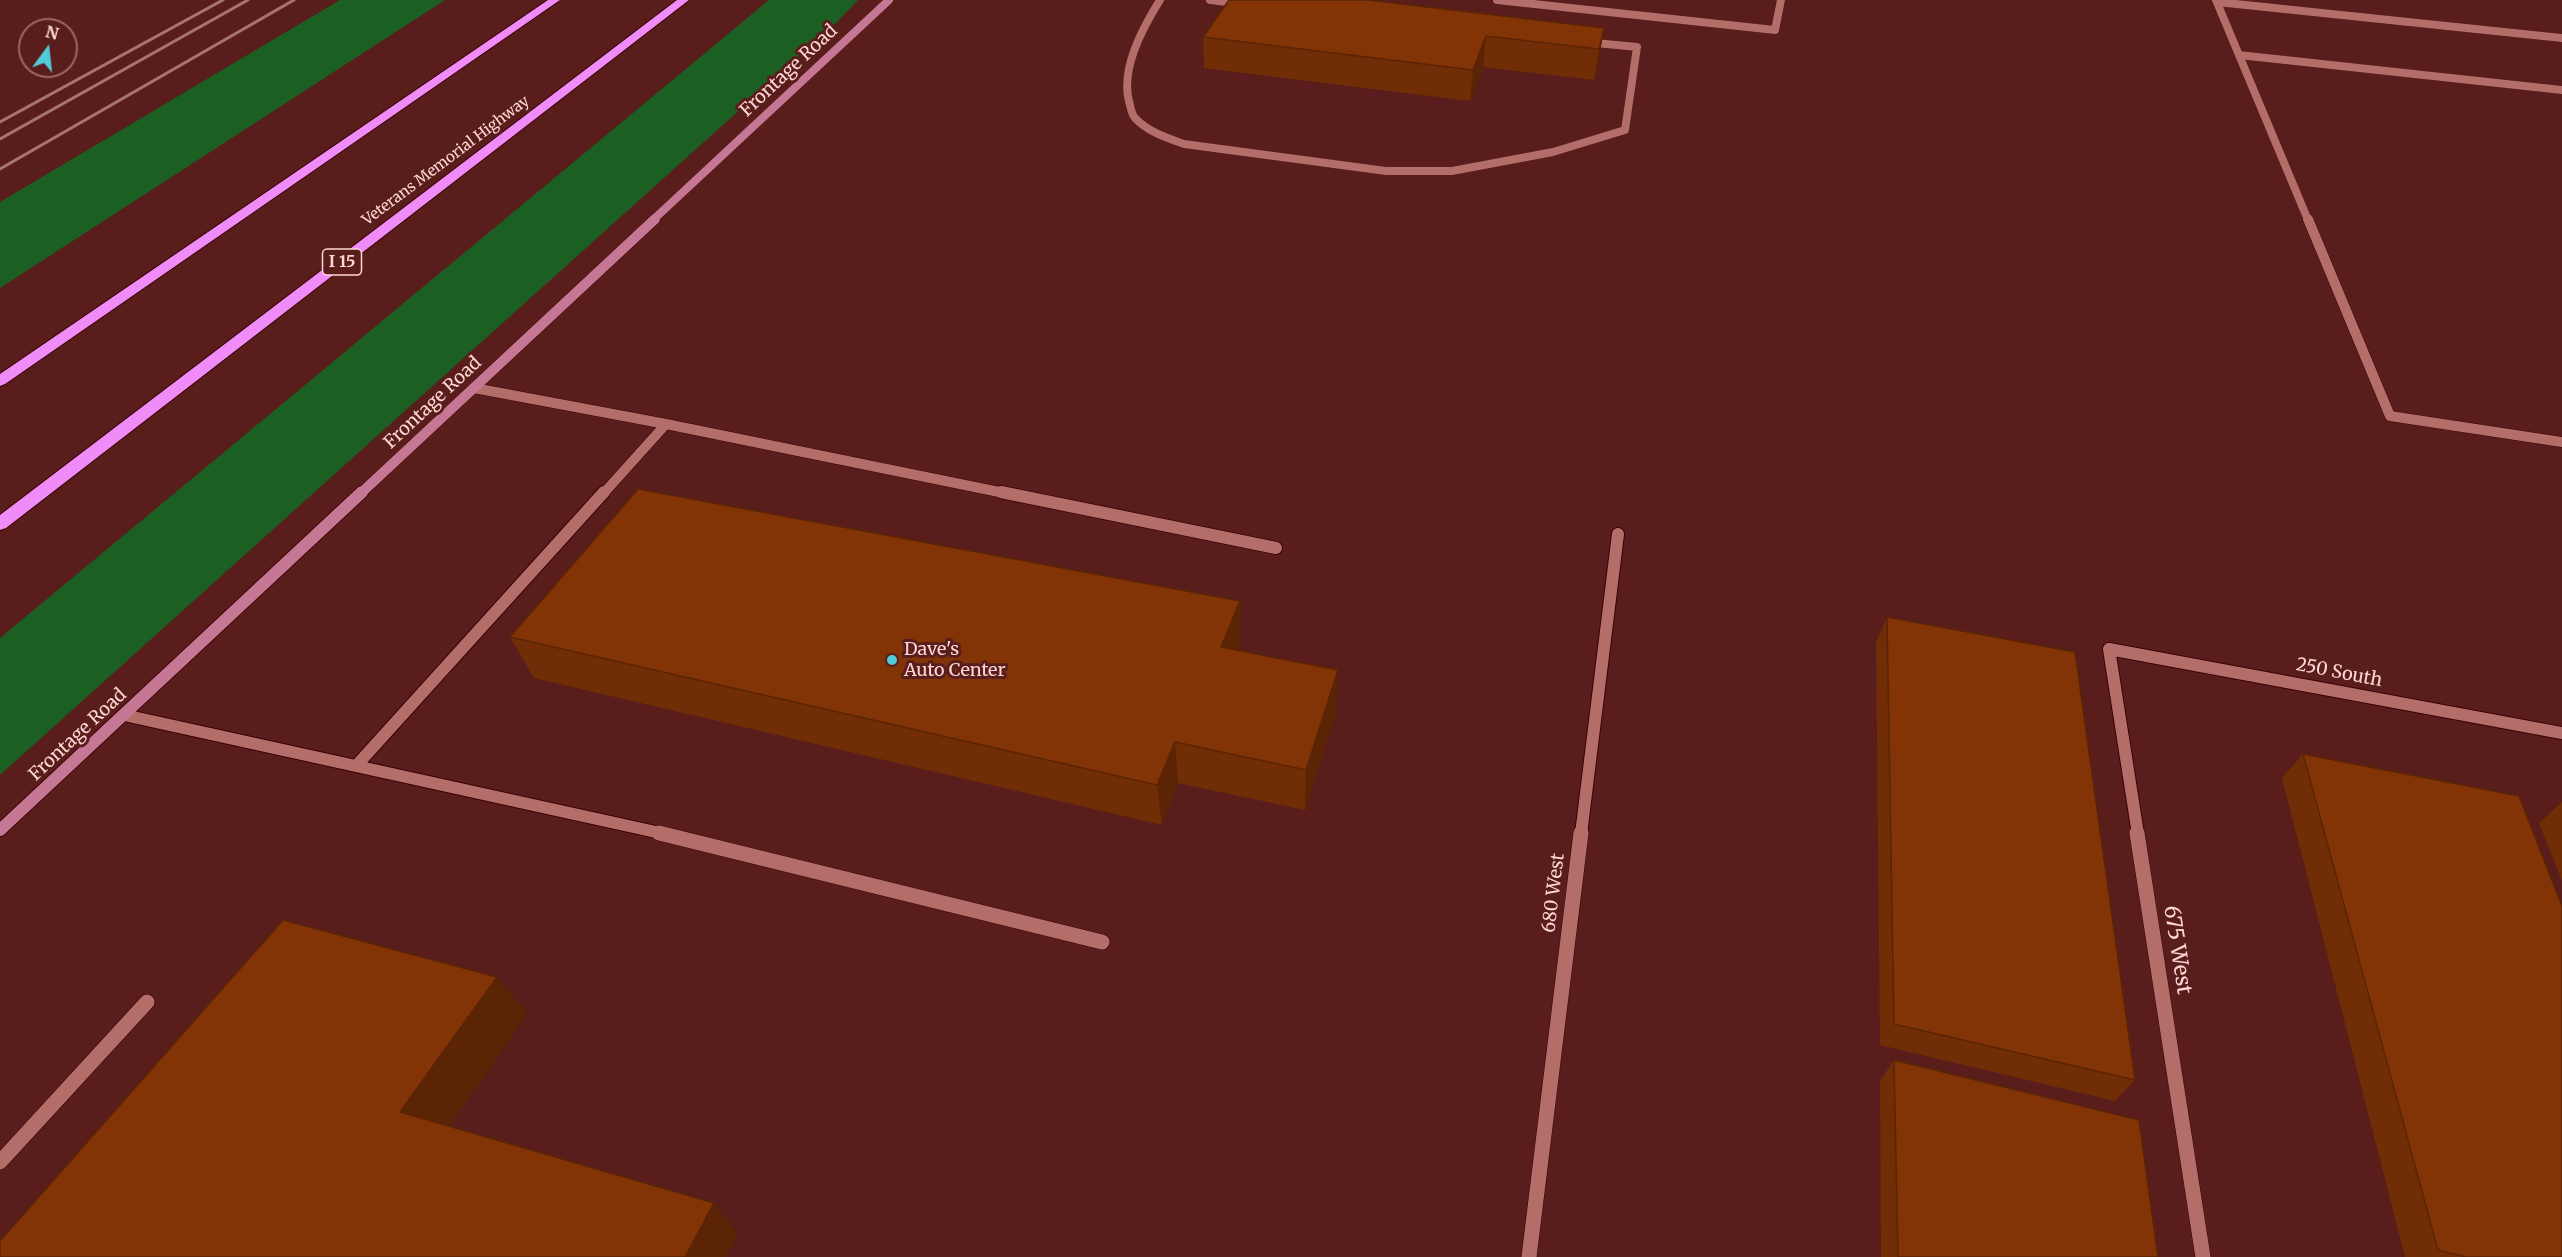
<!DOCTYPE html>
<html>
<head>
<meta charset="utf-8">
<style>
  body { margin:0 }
  #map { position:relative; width:2562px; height:1257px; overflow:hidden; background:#591e1c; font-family:Merriweather,serif }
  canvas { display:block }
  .north { position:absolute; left:18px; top:18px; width:60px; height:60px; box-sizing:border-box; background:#591e1c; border:2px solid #9b6865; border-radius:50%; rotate:15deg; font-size:16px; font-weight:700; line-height:24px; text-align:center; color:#fed6d3 }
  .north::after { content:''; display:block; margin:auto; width:21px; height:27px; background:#52cbd8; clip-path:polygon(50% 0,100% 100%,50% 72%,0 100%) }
</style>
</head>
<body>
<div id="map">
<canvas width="2562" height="1257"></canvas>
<div class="north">N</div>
</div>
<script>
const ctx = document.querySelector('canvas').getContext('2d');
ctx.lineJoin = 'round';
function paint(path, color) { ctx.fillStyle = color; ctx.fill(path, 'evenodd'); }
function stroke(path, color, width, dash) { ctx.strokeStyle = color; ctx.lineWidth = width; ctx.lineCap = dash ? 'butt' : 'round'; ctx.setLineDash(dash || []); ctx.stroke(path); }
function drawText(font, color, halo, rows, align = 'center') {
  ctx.font = font + ' Merriweather,serif'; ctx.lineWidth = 6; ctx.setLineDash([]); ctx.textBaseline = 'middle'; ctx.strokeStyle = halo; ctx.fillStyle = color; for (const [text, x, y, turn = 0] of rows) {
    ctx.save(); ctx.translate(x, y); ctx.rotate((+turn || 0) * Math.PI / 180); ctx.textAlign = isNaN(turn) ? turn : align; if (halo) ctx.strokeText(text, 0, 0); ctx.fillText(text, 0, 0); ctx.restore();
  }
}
paint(new Path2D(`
  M340,0H445L0,288V202Z
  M769,0H858L834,25L0,775V638Z`), '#1c5f22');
const laneFar3 = new Path2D(`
  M1160,0C1142,29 1119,71 1130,105C1131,110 1132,115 1135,118C1148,132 1167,138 1184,144L1386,171H1452L1553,152L1625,130L1637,47L1585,42
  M1210,0L1243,4
  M1497,0L1775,30L1781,0
  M2216,0L2308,220
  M2217,2L2562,38
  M2239,55L2562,90`);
const laneFar2 = new Path2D(`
  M2308,219L2390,416L2562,442
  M474,388L666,424L603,494
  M666,424L1009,494`);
const laneFar1 = new Path2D(`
  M1001,492L1276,548
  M124,715L665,834
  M356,766L604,492`);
const lane = new Path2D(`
  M659,833L1102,942
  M0,1162L147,1002`);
const streetFar1 = new Path2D(`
  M1581,834L1618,534
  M2138,834L2109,649L2562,733`);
const street = new Path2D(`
  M2137,833L2203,1257
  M1529,1257L1581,833`);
const secondaryFar2 = new Path2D(`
  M653,220L889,0`);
const secondaryFar1 = new Path2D(`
  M360,494L655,219`);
const secondary = new Path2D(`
  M0,830L362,492`);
const highway = new Path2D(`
  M548,0H560L5,384L0,386V374Z
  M677,0H689L6,528L0,530V515Z`);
stroke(laneFar3, '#3c0105', 8);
stroke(laneFar2, '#3c0105', 11);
stroke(laneFar1, '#3c0105', 14);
stroke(lane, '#3c0105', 16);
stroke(streetFar1, '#3c0105', 14);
stroke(street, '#3c0105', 16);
stroke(secondaryFar2, '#3c0105', 8);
stroke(secondaryFar1, '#3c0105', 11);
stroke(secondary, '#3c0105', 14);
stroke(highway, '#3c0105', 2);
stroke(laneFar3, '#b36e69', 8);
stroke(laneFar2, '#b36e69', 10);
stroke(laneFar1, '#b36e69', 12);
stroke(lane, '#b36e69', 15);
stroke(streetFar1, '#b36e69', 12);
stroke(street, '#b36e69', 15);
stroke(secondaryFar2, '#c57794', 8);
stroke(secondaryFar1, '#c57794', 10);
stroke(secondary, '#c57794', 12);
paint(highway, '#ef8cf7');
stroke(new Path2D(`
  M0,122L223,0
  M0,139L248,0
  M0,169L294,0`), '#a67471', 3);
paint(new Path2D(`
  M1604,28L1599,59L1594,80L1483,67L1470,101L1204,68L1203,37Z
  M1240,601L1241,642L1238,650L1336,711L1305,810L1178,783L1162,825L534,678L510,637Z
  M1887,617L2135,1080L2115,1101L1880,1045L1876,642Z
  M2303,754L2562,1257H2405L2282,778Z
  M2562,802V881L2539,823Z
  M1894,1060L2158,1257H1881L1880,1081Z`), '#702d06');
paint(new Path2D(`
  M1604,28L1599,59L1594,80L1599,49Z
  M1486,36L1483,67L1470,101L1473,70Z
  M1240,601L1241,642L1223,688L1221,647Z
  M1338,670L1336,711L1305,810L1306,770Z
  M1175,742L1178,783L1162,825L1157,785Z
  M497,977L527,1014L436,1146L400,1112Z
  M714,1203L738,1235L726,1257H685Z`), '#5b2405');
const building = new Path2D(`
  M1229,0H1368L1604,28L1599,49L1486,36L1473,70L1203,37Z
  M638,489L1240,601L1221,647L1338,670L1306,770L1175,742L1157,785L510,637Z
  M1887,617L2075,652L2135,1080L1894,1024Z
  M2303,754L2519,796L2562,906V1257H2466L2438,1250Z
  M283,920L497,977L400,1112L714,1203L685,1257H0V1241Z
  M1894,1060L2139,1120L2158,1257H1898Z`);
paint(building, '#823407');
stroke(building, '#5b2405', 1.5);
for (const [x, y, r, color] of [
  [892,660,6,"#52cbd8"]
]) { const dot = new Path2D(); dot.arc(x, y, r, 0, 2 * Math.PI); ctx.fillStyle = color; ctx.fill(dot); stroke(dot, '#591e1c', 2); }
drawText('15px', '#fed6d3', '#591e1c', [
  ["Veterans Memorial Highway",446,161,-37]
]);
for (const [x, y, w] of [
  [342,262,39]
]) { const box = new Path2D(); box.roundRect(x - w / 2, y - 13, w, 26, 4.5); ctx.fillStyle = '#591e1c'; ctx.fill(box); stroke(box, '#fed6d3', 1.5); }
drawText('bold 16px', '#fed6d3', null, [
  ["I 15",342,262]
]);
drawText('18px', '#fed6d3', '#591e1c', [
  ["Frontage Road",789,71,-43],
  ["Frontage Road",433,403,-43],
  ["250 South",2339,673,11],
  ["Frontage Road",78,735,-43],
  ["680 West",1554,893,-83]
]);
drawText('18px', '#fed6d3', '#591e1c', [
  ["Dave's",904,650],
  ["Auto Center",904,671]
], 'left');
drawText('21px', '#fed6d3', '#591e1c', [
  ["675 West",2177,950,81]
]);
</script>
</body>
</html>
